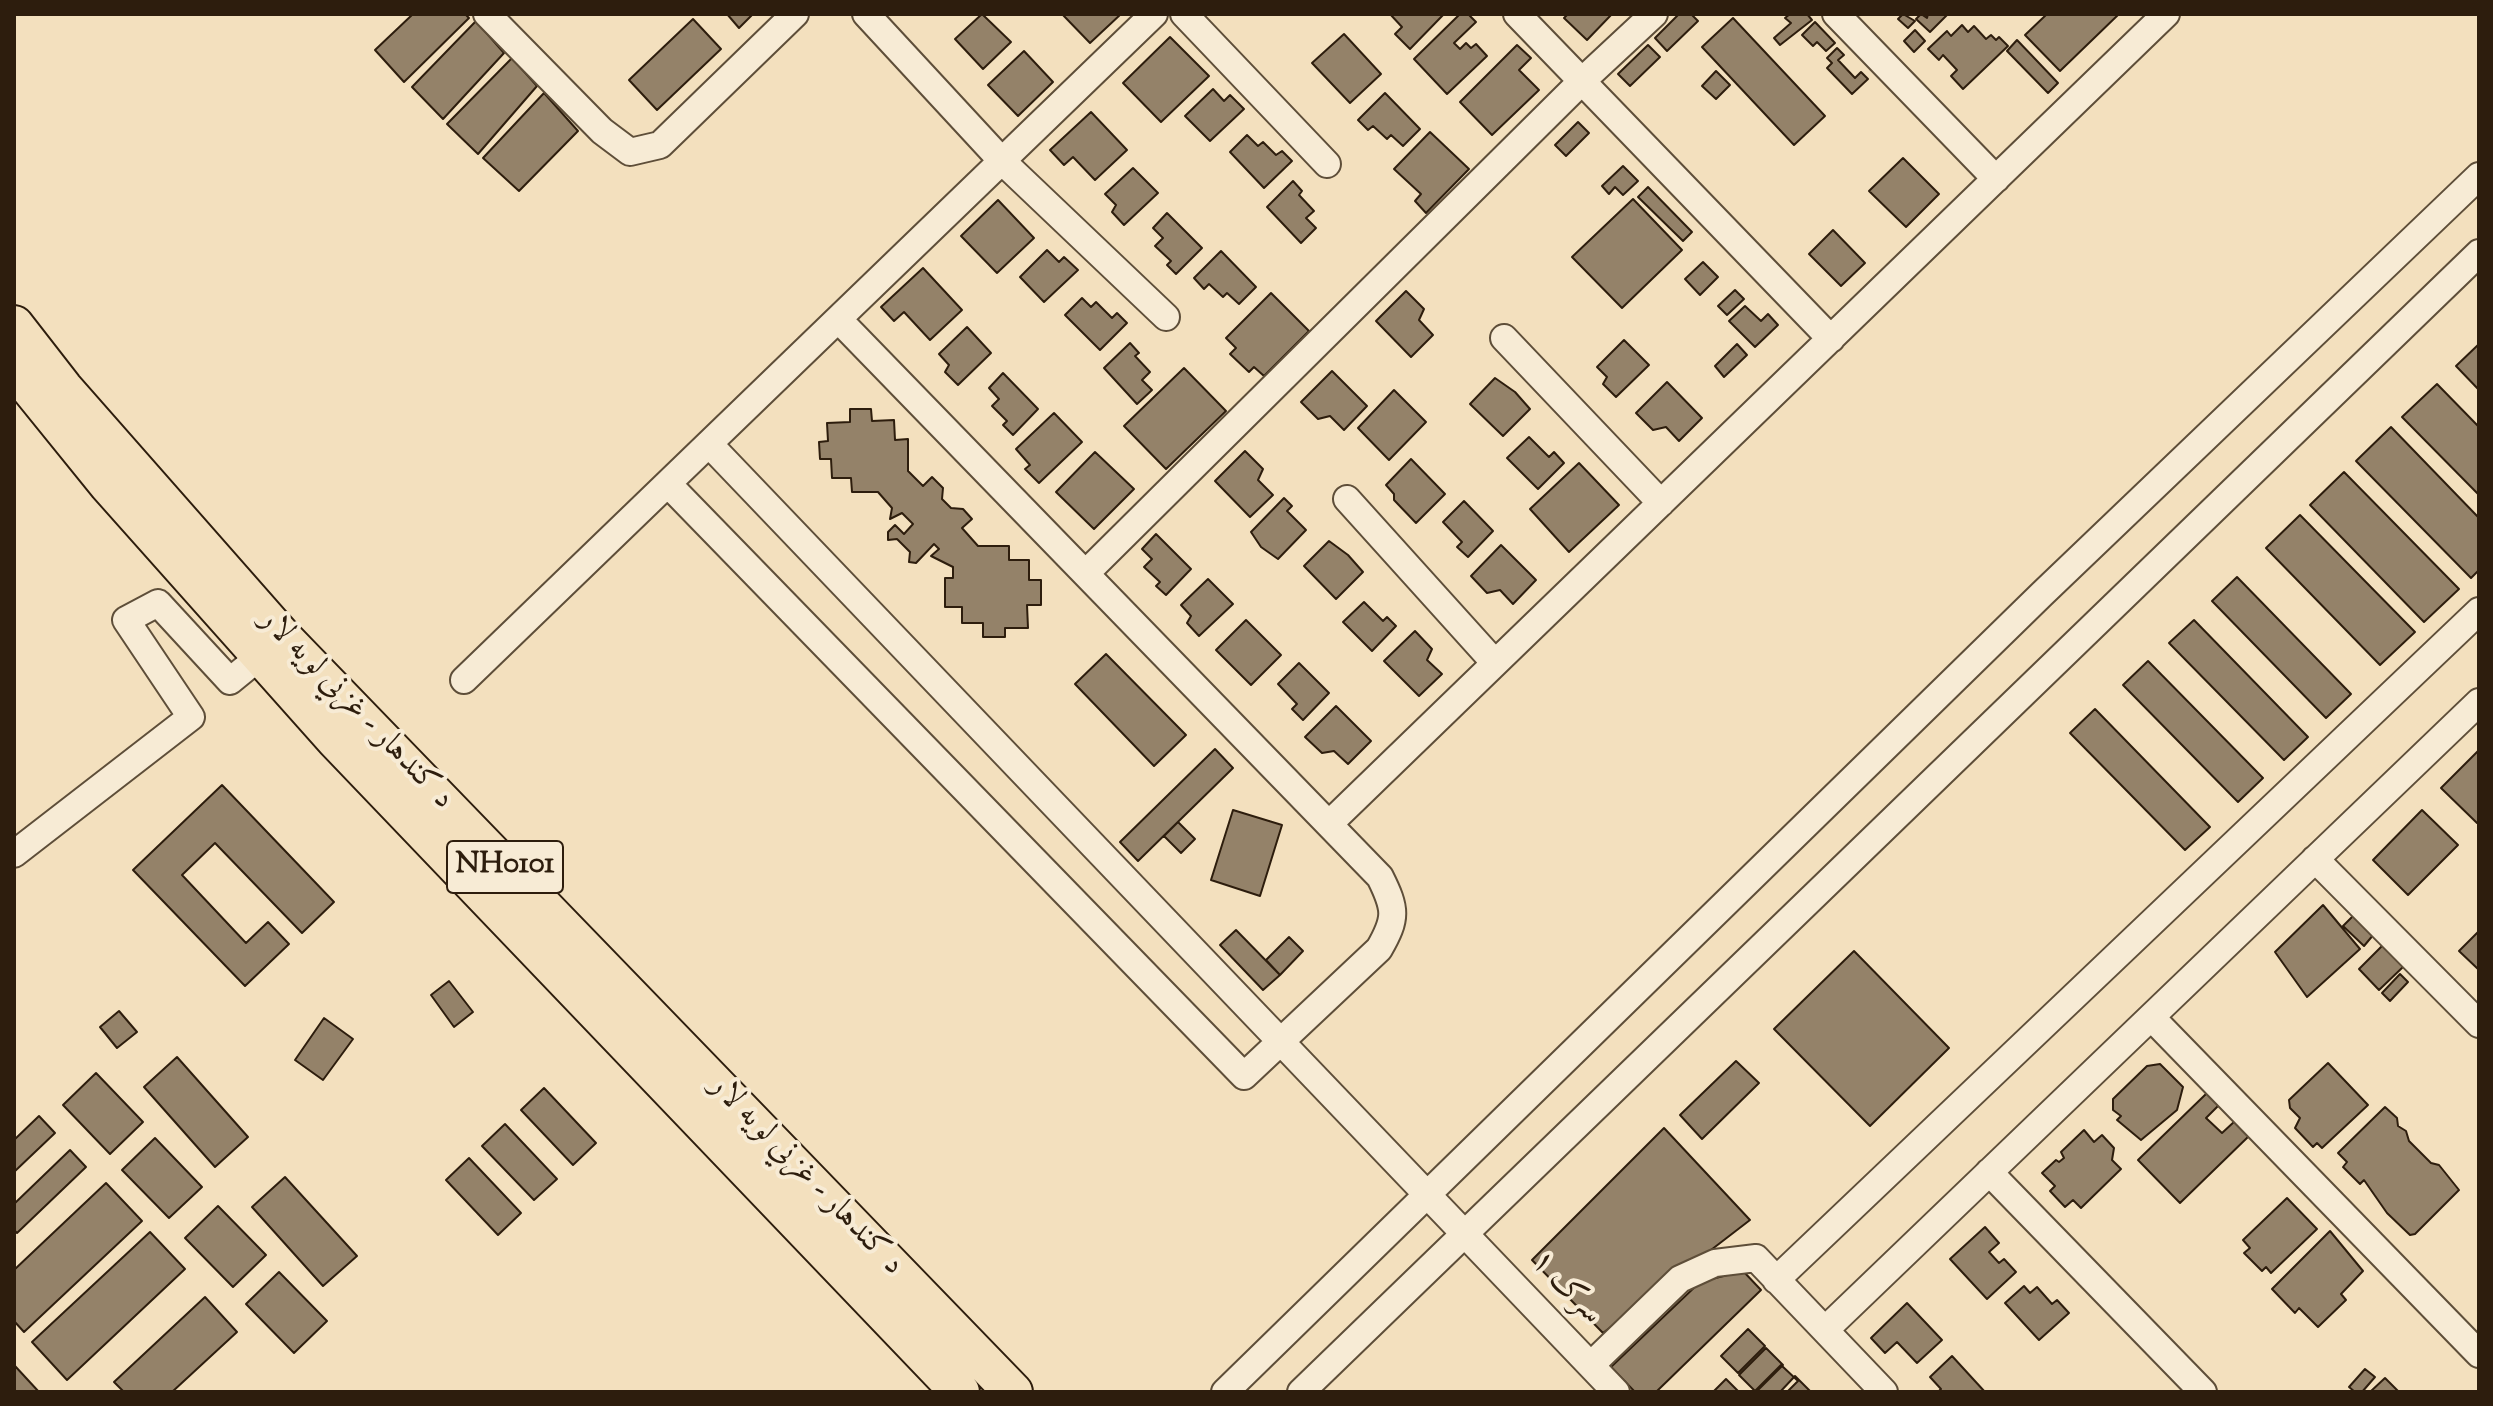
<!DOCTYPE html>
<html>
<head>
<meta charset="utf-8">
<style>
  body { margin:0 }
  #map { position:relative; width:2493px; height:1406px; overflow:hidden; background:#f3e0be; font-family:"Sorts Mill Goudy",serif }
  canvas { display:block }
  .frame { position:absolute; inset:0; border:16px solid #2d1d0d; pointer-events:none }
</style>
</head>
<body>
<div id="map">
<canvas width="2493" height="1406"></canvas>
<div class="frame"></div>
</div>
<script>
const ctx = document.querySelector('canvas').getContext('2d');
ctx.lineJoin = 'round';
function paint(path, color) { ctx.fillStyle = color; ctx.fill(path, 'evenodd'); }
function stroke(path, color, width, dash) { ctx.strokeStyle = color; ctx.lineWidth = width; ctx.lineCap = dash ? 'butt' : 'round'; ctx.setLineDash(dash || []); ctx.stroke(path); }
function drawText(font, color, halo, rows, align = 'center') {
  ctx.font = font + ' "Sorts Mill Goudy",Amiri,serif'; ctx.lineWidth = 8; ctx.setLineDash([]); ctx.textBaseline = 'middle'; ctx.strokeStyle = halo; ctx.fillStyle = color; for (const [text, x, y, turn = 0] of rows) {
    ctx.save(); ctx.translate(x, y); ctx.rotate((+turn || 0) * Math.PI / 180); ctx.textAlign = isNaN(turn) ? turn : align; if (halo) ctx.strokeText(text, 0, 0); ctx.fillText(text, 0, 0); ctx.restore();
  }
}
const building = new Path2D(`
  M413,14H465L469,18L404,82L375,50Z
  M727,14H753L739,28Z
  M982,14L1011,42L983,69L955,39Z
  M1062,14H1121L1090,43Z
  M1390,14H1444L1410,49L1395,34L1402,27Z
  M1460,14H1468L1476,22L1454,43L1460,49L1466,43L1471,48L1476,44L1487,56L1447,94L1414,59Z
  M1568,14H1612L1587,40L1564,18Z
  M1679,14H1691L1698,21L1667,51L1655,38Z
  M1790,14H1807L1812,20L1780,45L1774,38L1791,23L1785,18Z
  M1903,14L1915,21L1908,28L1898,19Z
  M1921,14L1927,18L1928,14H1948L1930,32L1916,19Z
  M2047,14H2119L2060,71L2025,35Z
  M1733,18L1825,116L1794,145L1702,47Z
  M693,19L721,49L657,110L629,80Z
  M476,21L504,53L443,119L412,87Z
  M1815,22L1835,43L1826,51L1817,42L1813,46L1802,35Z
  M1962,25L1968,32L1974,26L1986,39L1991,35L1996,40L1999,37L2008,46L1963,89L1951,76L1957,70L1943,55L1939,60L1928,49L1947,31L1951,36Z
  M1915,30L1925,41L1914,52L1904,41Z
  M1344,34L1381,74L1350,103L1312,63Z
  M1170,37L1209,76L1161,122L1123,83Z
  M2017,40L2058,83L2048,93L2007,51Z
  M1517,45L1531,58L1519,70L1539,90L1492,135L1460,102Z
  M1648,45L1660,57L1630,86L1618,74Z
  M1837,48L1844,55L1838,60L1855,78L1861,72L1868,79L1852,94L1827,68L1832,63L1827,58Z
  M1024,51L1053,82L1018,116L988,85Z
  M512,58L537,86L478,154L447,124Z
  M1716,71L1730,85L1716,99L1702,86Z
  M1213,89L1224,101L1230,95L1244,109L1210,141L1185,116Z
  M544,93L578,131L519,191L483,158Z
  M1385,93L1420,129L1403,146L1391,135L1387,139L1373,126L1368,130L1358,120Z
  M1091,112L1127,150L1095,180L1073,157L1064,165L1050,150Z
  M1578,122L1589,133L1566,156L1555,145Z
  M1430,132L1469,169L1426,213L1415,201L1421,194L1394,169Z
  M1247,135L1258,146L1263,142L1276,155L1282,151L1292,161L1264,188L1230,152Z
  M1903,158L1939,194L1906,227L1869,191Z
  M1623,166L1638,181L1623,195L1615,187L1609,194L1602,186Z
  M1133,168L1158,193L1124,225L1112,212L1116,205L1105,194Z
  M1293,181L1302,191L1299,195L1314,211L1306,218L1316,228L1301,243L1267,207Z
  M1648,187L1692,232L1683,241L1638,197Z
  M1633,199L1682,250L1622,308L1572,257Z
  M998,200L1034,238L997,273L961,236Z
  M1167,213L1202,248L1176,274L1167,265L1171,261L1155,246L1163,238L1153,228Z
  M1833,230L1865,263L1841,286L1809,254Z
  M1047,250L1059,262L1064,257L1078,270L1044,302L1020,277Z
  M1221,251L1256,287L1239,304L1227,293L1223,297L1209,284L1204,289L1194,278Z
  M1703,262L1718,277L1700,295L1685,279Z
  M923,268L962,310L930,340L904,312L894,321L881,307Z
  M1735,290L1744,299L1727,315L1718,306Z
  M1406,291L1424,309L1419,320L1433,335L1411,357L1376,321Z
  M1271,293L1309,331L1264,376L1254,367L1249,372L1230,354L1236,348L1226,338Z
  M1082,298L1091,307L1096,302L1112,318L1117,313L1127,323L1100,350L1065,315Z
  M1745,306L1761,321L1768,314L1778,325L1755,347L1729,321Z
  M967,327L991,353L958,385L945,372L949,365L939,354Z
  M1624,340L1649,365L1616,397L1603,384L1607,377L1597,367Z
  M1130,343L1139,353L1135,356L1150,372L1142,380L1152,390L1137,404L1104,368Z
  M1737,344L1747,355L1724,377L1715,366Z
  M2479,344V390L2456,366Z
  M1184,368L1226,411L1166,469L1124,426Z
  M1332,371L1367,406L1344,430L1330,416L1318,419L1301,402Z
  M1003,373L1038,409L1013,435L1003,425L1007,421L992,406L999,399L989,388Z
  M1495,378L1515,392L1530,409L1503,436L1470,404Z
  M1667,382L1702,418L1679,441L1666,427L1653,430L1636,413Z
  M2437,384L2479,427V495L2402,417Z
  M1394,390L1426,422L1389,460L1358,428Z
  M850,409H871L872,421L894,420L895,440L908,439V471L923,486L932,477L943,488L942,499L951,508L963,509L972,519L962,528L978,546H1009V560H1029V580H1041V605H1027L1028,628H1005V637H983V623H962V607H945V578H953V567L931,556L939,549L934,544L916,563L909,562L910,552L897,539L888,540V532L895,525L904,534L913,524L902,513L890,519L892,508L878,492H852L851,478H832L831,459H820L819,442L828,441L827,423L850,422Z
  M1054,413L1082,442L1039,483L1025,469L1030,465L1016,449Z
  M2391,427L2479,518V570L2471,578L2356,461Z
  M1529,437L1549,457L1554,452L1564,463L1538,489L1507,458Z
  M1245,451L1263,469L1258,480L1273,495L1250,517L1215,481Z
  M1095,452L1134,489L1094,529L1056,492Z
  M1411,459L1445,494L1416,523L1394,500V494L1386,485Z
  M1579,463L1619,505L1569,552L1530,509Z
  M2344,472L2459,589L2424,622L2310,505Z
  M1284,498L1292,506L1287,511L1306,530L1278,559L1261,547L1251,532Z
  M1464,501L1493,531L1468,557L1457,547L1462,542L1443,522Z
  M2300,515L2415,632L2380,665L2266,548Z
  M1156,534L1191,569L1166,595L1156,586L1160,582L1144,567L1152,559L1142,549Z
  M1329,541L1348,555L1363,572L1336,599L1304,566Z
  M1501,545L1536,580L1513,604L1500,590L1487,593L1471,576Z
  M2237,577L2351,694L2326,718L2212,601Z
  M1208,579L1233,604L1199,636L1187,623L1191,616L1181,605Z
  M1364,602L1383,621L1387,617L1396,626L1372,651L1343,622Z
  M1246,620L1281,655L1251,685L1216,650Z
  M2194,620L2308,737L2284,760L2169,643Z
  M1415,631L1432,649L1427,660L1442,674L1419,696L1384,661Z
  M1106,654L1186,735L1154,766L1075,684Z
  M2148,661L2263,778L2238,802L2123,685Z
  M1299,663L1329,693L1303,720L1292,709L1297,704L1278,684Z
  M1336,706L1371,741L1348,764L1334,751L1322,753L1305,737Z
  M2095,709L2210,827L2185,850L2070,733Z
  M1215,749L1233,768L1138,861L1120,842Z
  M2479,750V821L2477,823L2441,788Z
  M222,785L334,902L302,933L215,843L182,875L246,943L268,922L289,944L245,986L133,870Z
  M1233,810L1282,825L1260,896L1211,880Z
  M2422,810L2458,845L2408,895L2373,860Z
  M1178,822L1195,839L1181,853L1164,836Z
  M2323,905L2360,949L2307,997L2275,952Z
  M2354,915L2374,934L2364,946L2343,926Z
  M1236,930L1280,975L1263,990L1220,945Z
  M2479,931V970L2459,951Z
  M1289,937L1303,951L1280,975L1266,960Z
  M2383,945L2404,966L2379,990L2359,969Z
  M1854,951L1949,1048L1870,1126L1774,1029Z
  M2400,974L2408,982L2390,1001L2382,993Z
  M449,981L473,1012L454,1027L431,995Z
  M119,1011L137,1032L117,1048L100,1027Z
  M324,1018L353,1039L323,1080L295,1060Z
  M177,1057L248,1137L215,1167L144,1087Z
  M1736,1061L1759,1083L1702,1139L1680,1115Z
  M2328,1063L2368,1105L2322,1148L2317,1143L2313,1147L2295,1128L2300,1118L2290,1108L2289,1100Z
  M2160,1064L2183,1087L2177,1110L2141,1140L2117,1120L2121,1116L2113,1110V1099L2147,1066Z
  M96,1073L143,1122L110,1154L63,1105Z
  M544,1088L596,1143L573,1165L521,1110Z
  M2207,1093L2219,1105L2206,1118L2222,1133L2235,1121L2250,1135L2180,1203L2138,1160Z
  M2385,1107L2397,1118L2398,1126L2406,1131L2409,1141L2431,1163L2439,1165L2459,1190L2415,1234L2410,1235L2387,1213L2364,1180L2360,1184L2343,1167L2347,1162L2338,1153Z
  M39,1116L55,1133L14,1172V1140Z
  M505,1124L557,1179L534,1200L482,1146Z
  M1664,1128L1750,1220L1603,1333L1532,1260Z
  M2084,1130L2094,1142L2102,1135L2114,1148L2112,1160L2121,1169L2081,1208L2073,1200L2065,1207L2050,1191L2055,1186L2042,1173L2056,1160L2059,1162L2064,1158L2061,1152Z
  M155,1138L202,1187L169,1218L122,1170Z
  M70,1150L86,1167L17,1233L14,1230V1204Z
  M469,1158L521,1213L498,1235L446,1180Z
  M285,1177L357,1256L323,1286L252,1207Z
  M106,1183L142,1221L24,1332L14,1321V1270Z
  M2287,1198L2317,1229L2271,1273L2266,1267L2262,1271L2244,1253L2250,1248L2243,1240Z
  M218,1206L266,1255L233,1287L185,1238Z
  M1985,1227L1999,1243L1989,1252L1999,1263L2004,1259L2016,1272L1987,1299L1950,1259Z
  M2330,1231L2363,1271L2341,1294L2346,1300L2318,1327L2299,1308L2295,1313L2272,1289Z
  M150,1232L185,1269L67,1380L32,1342Z
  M1743,1271L1761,1290L1656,1392H1635L1611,1367L1700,1282Z
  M279,1272L327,1321L294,1353L246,1304Z
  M2024,1286L2030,1293L2037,1287L2052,1304L2057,1300L2069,1313L2039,1340L2005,1303Z
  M205,1297L237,1332L172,1392H124L114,1382Z
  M1907,1303L1942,1340L1917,1363L1897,1342L1885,1353L1871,1338Z
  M1748,1329L1765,1346L1738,1373L1721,1356Z
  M1766,1348L1783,1365L1756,1392L1739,1375Z
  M1952,1356L1985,1392H1938L1941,1389L1930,1377Z
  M1781,1365L1798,1381L1787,1392H1754Z
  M15,1366L39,1392H14Z
  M2365,1369L2375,1377L2362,1392H2355L2349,1387Z
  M1795,1376L1811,1392H1780Z
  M2385,1378L2399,1392H2370Z
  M1726,1379L1739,1392H1713Z`);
paint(building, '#948269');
stroke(building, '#2d1d0d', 2);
const minor = new Path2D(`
  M487,14L602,131L630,152L660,145L795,14
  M866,14L1002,161L1166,317
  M1184,14L1327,164
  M1517,14L1831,339
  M1836,14L1996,179
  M1504,338L1661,503
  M710,445L1616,1392
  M669,485L1244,1076L1379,949C1397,918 1396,909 1380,877L838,319
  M1347,499L1495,663
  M1086,573L1582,81L1654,14
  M464,680L1154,14
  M1330,823L2166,14
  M14,854L191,717L126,620L158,603L230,681L274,645
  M2315,859L2479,1024
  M2151,1017L2479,1354
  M1989,1172L2203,1392
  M1776,1280L2479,611
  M1825,1330L2479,702
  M1591,1365L1680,1279L1715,1263L1756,1258L1884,1392
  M1225,1392L2042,594L2479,176
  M1301,1392L2479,253`);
const highway = new Path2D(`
  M14,325L63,388L283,638L1013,1392
  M14,368L108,484L336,740L960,1392`);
stroke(minor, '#5e4e39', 30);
stroke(highway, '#2d1d0d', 42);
stroke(minor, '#f7ebd5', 26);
stroke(highway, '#f3e0be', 38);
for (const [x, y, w] of [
  [505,867,116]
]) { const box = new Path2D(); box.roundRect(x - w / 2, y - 26, w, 52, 6); ctx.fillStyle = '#f7ebd5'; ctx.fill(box); stroke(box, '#2d1d0d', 2); }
drawText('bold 30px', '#2d1d0d', null, [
  ["NH0101",505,867]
]);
drawText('32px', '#2d1d0d', '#f7ebd5', [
  ["د کندهار - غزني لويه لار",355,711,46],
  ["د کندهار - غزني لويه لار",805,1177,46],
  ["سرک ۱",1565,1289,47]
]);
</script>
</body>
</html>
